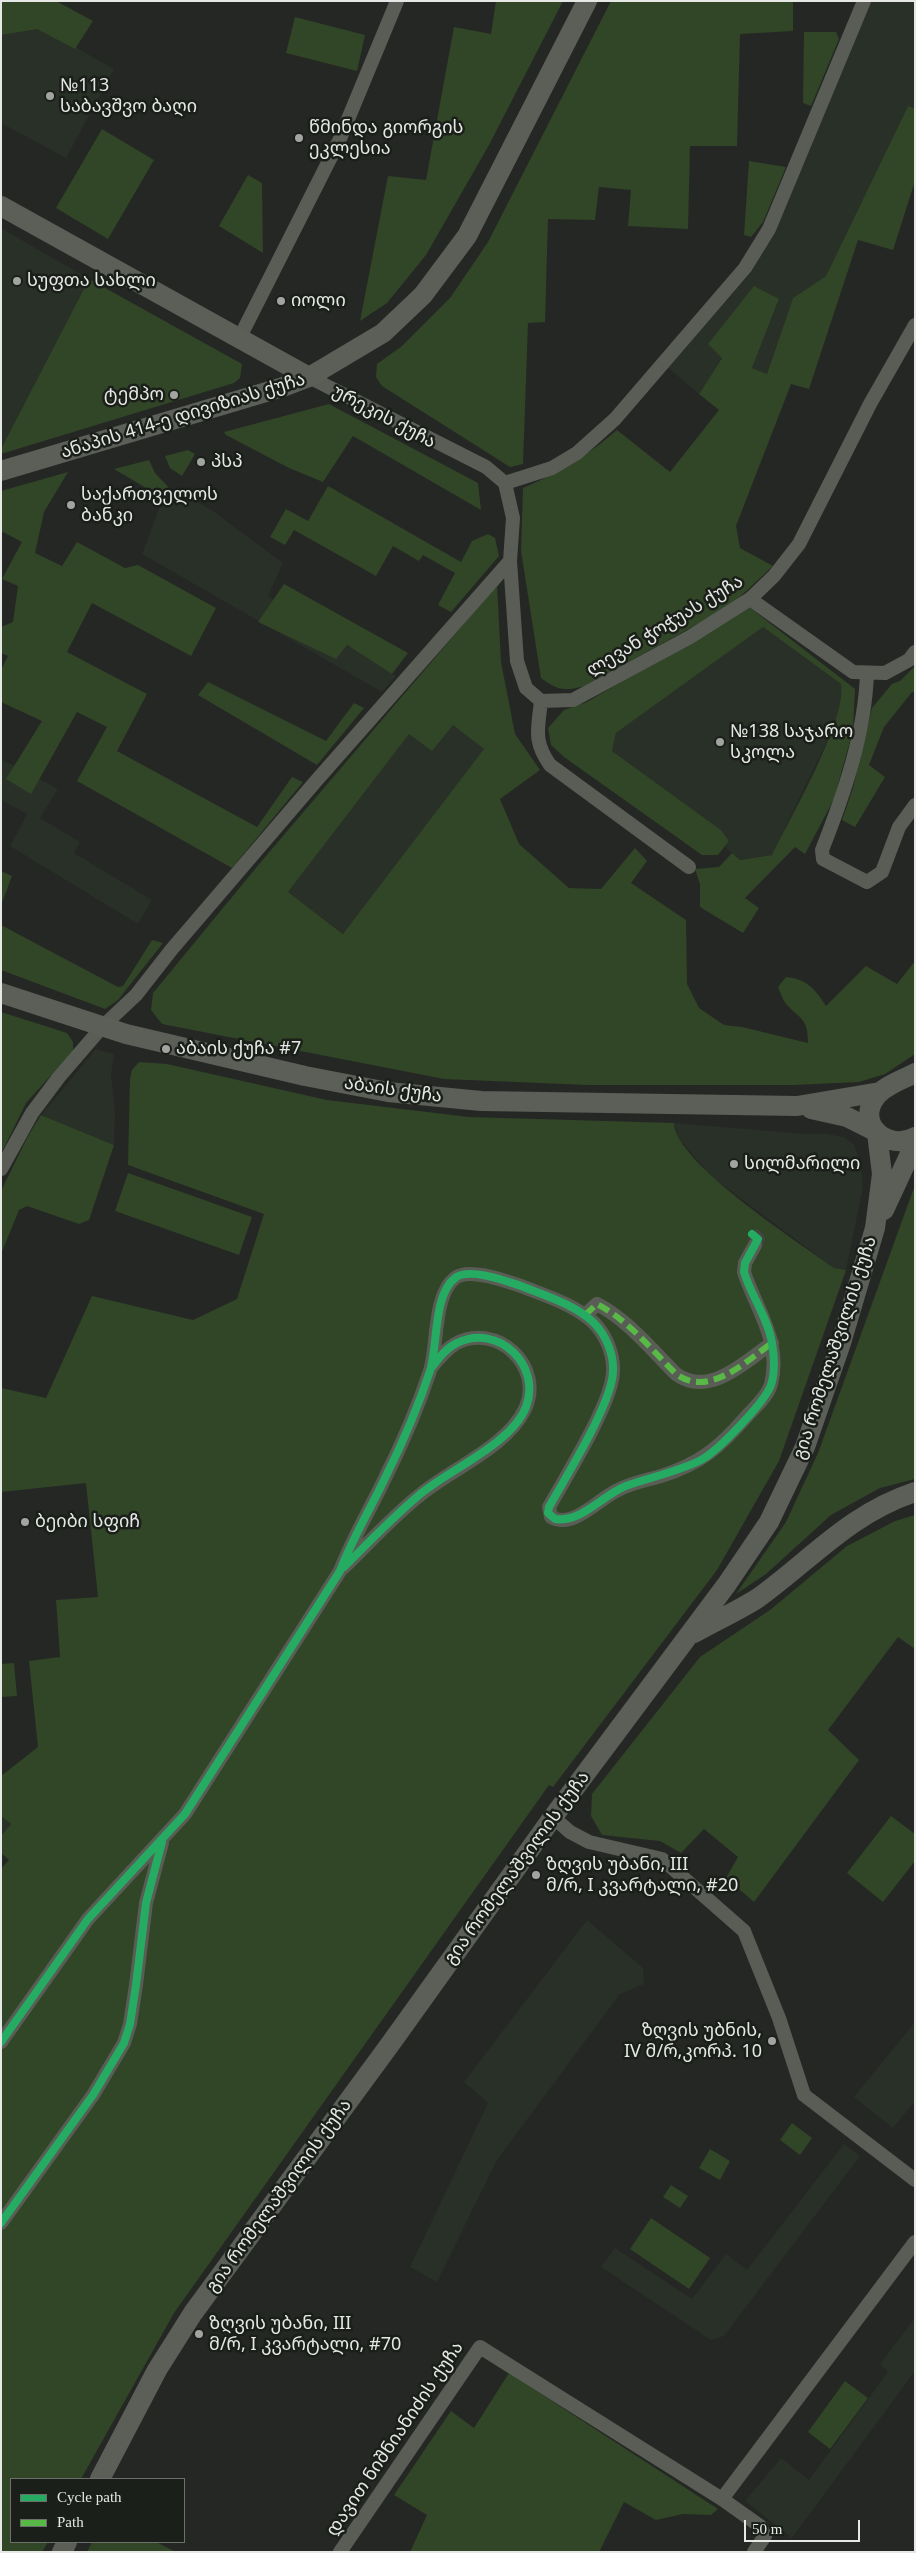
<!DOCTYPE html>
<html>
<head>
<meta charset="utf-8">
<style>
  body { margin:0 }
  #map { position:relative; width:916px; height:2553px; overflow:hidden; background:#252724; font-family:Georgia,serif }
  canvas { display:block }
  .frame { position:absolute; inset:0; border:2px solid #e5e8e4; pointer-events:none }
  .legend { position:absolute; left:10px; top:2478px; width:175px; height:65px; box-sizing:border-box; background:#1b1f1a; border:1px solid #6c6f6b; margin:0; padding:6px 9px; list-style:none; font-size:15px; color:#e5e8e4 }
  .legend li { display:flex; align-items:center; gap:10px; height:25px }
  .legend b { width:25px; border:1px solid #6c6f6b }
  .scale { position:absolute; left:744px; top:2520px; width:116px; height:22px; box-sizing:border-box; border:2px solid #e5e8e4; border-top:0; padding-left:6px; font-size:15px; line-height:18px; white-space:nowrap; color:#e5e8e4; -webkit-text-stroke:4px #1b1f1a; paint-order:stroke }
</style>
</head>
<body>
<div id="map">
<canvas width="916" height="2553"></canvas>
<div class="frame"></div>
<ul class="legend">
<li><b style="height:6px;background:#26ab63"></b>Cycle path</li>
<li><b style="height:6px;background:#58b947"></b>Path</li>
</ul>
<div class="scale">50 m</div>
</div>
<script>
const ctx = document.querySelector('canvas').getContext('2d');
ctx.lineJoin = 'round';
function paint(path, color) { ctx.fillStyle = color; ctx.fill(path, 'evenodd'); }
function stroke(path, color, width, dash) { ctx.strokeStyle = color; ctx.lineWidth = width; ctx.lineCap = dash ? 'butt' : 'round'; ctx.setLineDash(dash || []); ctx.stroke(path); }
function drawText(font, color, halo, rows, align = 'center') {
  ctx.font = font + ' Georgia,"Noto Sans Georgian",serif'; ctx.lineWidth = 5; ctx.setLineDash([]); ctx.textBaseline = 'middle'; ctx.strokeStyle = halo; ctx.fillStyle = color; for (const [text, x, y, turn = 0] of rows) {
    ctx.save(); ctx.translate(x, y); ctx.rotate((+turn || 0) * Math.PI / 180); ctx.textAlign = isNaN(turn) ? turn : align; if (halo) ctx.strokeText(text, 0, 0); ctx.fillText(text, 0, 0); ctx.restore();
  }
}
paint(new Path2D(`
  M870,1H915V108L908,106L826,276L793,298L767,374L752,368L779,300L708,344L722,357L699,394L667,367L751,273L774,231Z
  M29,21L114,69L66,158L1,123V28Z
  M1,228L89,279L1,449Z
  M178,491L213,511L283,563L268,596L396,676L382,692L142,554L159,509Z
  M763,627L841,684L842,692L835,725L772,855L740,860L725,847L729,841L721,830L612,751L616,733Z
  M453,724L485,749L344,934L288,892L409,733Z
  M1,759L58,789L40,818L80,842L74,853L152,900L138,924L10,846L27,814L1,800Z
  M96,1049L114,1054L111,1075L115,1112L114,1145L41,1115Z
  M674,1123L807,1134H827L844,1137L854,1145L860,1161L863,1187L846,1270L834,1268L712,1177L679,1139Z
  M1,1816L11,1824L1,1836Z
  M587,1920L643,1968L644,1984L620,1994L497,2160L437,2282L410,2267L488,2103L464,2082Z
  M915,2022V2101L893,2128L854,2097Z
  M844,2144L860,2156L724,2336L711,2340L601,2267L615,2248L692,2299L726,2254L747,2270Z
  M915,2318V2371L792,2538L745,2501L781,2458L809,2480L888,2372L880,2364Z`), '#293027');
paint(new Path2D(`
  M1,1H56L93,21L75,49L37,29L1,35Z
  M496,1H563L489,145L426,255L387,303L360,321L388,176L426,180L454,27L491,34Z
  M611,1H793V31L740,34L737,146H690L688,229L628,226L631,190L599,187L595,220L548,219L545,322L528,323L523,464L510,467L382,386L376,377L377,364L402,346L450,298L488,242Z
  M295,17L365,35L357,71L286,53Z
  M804,32H836L839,39L811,106L803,103Z
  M908,106L915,108V181L893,250L858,240L809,389L791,384L736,526L740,548L773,566L730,606L585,686C565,691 558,691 541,678L521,551L523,488C560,472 587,456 617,430L670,472L719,410L699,394L722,358L708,344L754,286L779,299L752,368L767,374L793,298L826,276Z
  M102,129L154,160L108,239L56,208Z
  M749,161L786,167L763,222L751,237L744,235Z
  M248,175L262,183L263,253L219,226Z
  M89,279L242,364L240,378L234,383L1,454V449Z
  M329,404L478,483L481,510L353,436L323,482L289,468L226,435L224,432Z
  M188,450L195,454L182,476L170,468L165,456Z
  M149,460L155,473L173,492L168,501L114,469Z
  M68,472L44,512L35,553L62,566L77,542L125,568L138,565L216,608L191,656L92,603L67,652L147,694L117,751L257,827L292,777L303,782L232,868L77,781L107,727L77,712L31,794L6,779L42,721L1,702V670L8,656L1,653V627L13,622L18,586L2,579L22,542L1,531V491Z
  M328,486L461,562L472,541L488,534L495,538L499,556L451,612L438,605L455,573L423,555L419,561L393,546L376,576L294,530L285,545L270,537L286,509L308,521Z
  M284,584L408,653L392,674L347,645L336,659L258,622Z
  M497,585L501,662L515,734L540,770L500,799L519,844L569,888L601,889L635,848L647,861L631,883L686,920L687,984L699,1008L724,1025L742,1027L808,1043C808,1018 801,1020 787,1005C783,1001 780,992 778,987L786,977C807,979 815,989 826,1006L866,966L897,984L915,961V1054L885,1074L859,1082L794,1085H588L444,1079L162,1024L151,1010L153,993L260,863ZM453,725L484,749L343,934L288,892L409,734L432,751Z
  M749,607L855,689L853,730L834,799L805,854L795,847L745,898L759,908L743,933L700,907V884L695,869L719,867L732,853L740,860L772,855C790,818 847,720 841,684L763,627L616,733L612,751L721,830L729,841L718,855H702L564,757L551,745L548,728L564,710L587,702Z
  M915,666V692H912L884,727L869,765L885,777L855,827L842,820L853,788L872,708L892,684L900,681Z
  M208,682L326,741L354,703L364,708L317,765L198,695Z
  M1,871L12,876L1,905Z
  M1,925L118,987L123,986L152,940L163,943L118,1000L105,1009L1,970Z
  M1,1012L67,1033L73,1042V1051L26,1103L1,1154Z
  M139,1062L167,1064L327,1100L469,1117L674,1123C675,1163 800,1243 834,1268L846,1270L779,1461L717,1570L553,1787L549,1785L174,2313L81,2479H11V2542H48L42,2552H1V1869L9,1860L1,1853V1836L11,1824L1,1816V1776L38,1747L29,1661L60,1657L56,1600L98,1597L86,1483L1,1492V1388L46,1398L92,1296L193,1320L237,1299L264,1214L128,1165L130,1079L132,1070Z
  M41,1115L114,1145L89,1220L79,1224L27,1206L19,1210L1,1254V1191L28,1136Z
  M128,1173L252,1217L239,1255L115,1211Z
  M915,1185V1479L880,1488L831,1515L766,1574L736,1594L786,1522L818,1453Z
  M915,1515V1649L898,1637L828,1730L859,1760L754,1902L726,1878L738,1857L704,1829L681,1853L660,1841L602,1835L591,1816L592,1794L700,1657L770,1610L847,1546L895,1521Z
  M14,1663L17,1696L1,1697V1664Z
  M891,1816L915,1834V1861L883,1902L847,1873Z
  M792,2123L812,2138L800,2155L780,2140Z
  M710,2149L730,2161L720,2180L699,2168Z
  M671,2185L688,2196L680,2208L663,2197Z
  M651,2218L710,2258L689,2289L630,2249Z
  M509,2373L718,2509L711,2515L683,2514L656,2520L624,2502L599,2552H410L427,2515L394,2495L451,2411L474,2428Z
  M845,2381L868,2398L830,2449L808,2432Z
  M92,2542H156L176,2552H87Z`), '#314527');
stroke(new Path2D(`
  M752,1234L758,1239L755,1245`), '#424441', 14, [14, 7]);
stroke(new Path2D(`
  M239,339L339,141L397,1
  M309,377L486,467L505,483L513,518L510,561L517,661L526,688L541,701L573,700L690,637L750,599L774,576L799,544L870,404L915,325
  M505,483L552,468L577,453L615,419L745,268L769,229L864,1
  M750,599L853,672L885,673L909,660L915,652
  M867,673C865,734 844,794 822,850L823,859L867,882L882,872L899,827L915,805
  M541,701C538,729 533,741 550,765L689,867
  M1,1169L32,1113L59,1077L103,1026L136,995L172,949L316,781L510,561
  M585,1315L597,1304C628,1320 652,1350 676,1374C709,1398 745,1362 772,1343
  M343,1568C368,1544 392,1517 420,1495C451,1469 507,1447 525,1409C545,1366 496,1321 455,1344C445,1350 438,1359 431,1368
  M553,1817L570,1832L589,1842L662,1859L744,1931L779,2018L804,2095L915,2180
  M1,2042L88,1919L185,1814L340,1571C353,1537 371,1508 386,1476C403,1442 418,1407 430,1371C438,1346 433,1295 455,1278C469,1267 506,1281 521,1286C544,1295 576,1305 594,1323C606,1335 614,1355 613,1371C613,1402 565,1478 549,1507L551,1517C573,1530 599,1498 618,1490C631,1483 647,1480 661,1476C700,1464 720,1447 746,1417C755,1407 768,1396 771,1384C782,1342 756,1309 744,1272L745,1263L755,1245
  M1,2223L93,2095L124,2043L130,2024L136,1985L146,1903L162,1843
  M340,2552L480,2347L722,2499
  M754,2552L765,2536L760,2526L722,2499L915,2242`), '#595d56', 14);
stroke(new Path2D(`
  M1,206L309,377
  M1,471L283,387L309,377L383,333L423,295L467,236L587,1
  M1,993L126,1034L305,1076L388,1092L481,1101L797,1106L880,1092
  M915,1073C902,1080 883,1086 875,1098C856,1124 888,1152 915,1137
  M811,1109L847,1117L875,1131
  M884,1210L915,1143
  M694,1633C715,1621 738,1611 758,1598C812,1559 849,1514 915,1492
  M100,2479L157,2370L193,2313L391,2043L553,1817L727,1584L769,1522L805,1447L841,1343L875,1228L882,1174L877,1133
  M62,2552L67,2542`), '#5b5f58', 20);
stroke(new Path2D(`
  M585,1315L597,1304C628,1320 652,1350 676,1374C709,1398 745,1362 772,1343`), '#58b947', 6, [12, 6]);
stroke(new Path2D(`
  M344,1567C368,1543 392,1518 418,1496C448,1470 512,1444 526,1407C542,1365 498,1323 457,1343C446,1348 439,1358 432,1367
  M1,2042L88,1919L185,1814L340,1571C353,1537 371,1508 386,1476C403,1442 418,1407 430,1371C438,1346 433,1295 455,1278C469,1267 506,1281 521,1286C544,1295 576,1305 594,1323C606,1335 614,1355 613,1371C613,1402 565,1478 549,1507L548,1513L555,1519C582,1523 602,1495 626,1486C651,1477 677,1472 701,1460C718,1451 765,1402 771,1385C775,1373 774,1355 772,1343C768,1318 751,1296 744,1272L745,1263L758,1239L752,1234
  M1,2223L93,2095L124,2043L130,2024L136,1985L146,1903L162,1842`), '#26ab63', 8);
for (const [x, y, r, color] of [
  [50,96,5,"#a2a4a1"],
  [299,138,5,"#a2a4a1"],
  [17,281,5,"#a2a4a1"],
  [281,301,5,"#a2a4a1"],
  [174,395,5,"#a2a4a1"],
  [201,462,5,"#a2a4a1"],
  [71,505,5,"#a2a4a1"],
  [720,742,5,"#a2a4a1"],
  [166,1049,5,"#a2a4a1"],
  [734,1164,5,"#a2a4a1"],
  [25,1522,5,"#a2a4a1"],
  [536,1875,5,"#a2a4a1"],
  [772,2041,5,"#a2a4a1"],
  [199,2334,5,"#a2a4a1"]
]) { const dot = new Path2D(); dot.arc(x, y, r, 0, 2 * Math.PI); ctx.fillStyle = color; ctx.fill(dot); stroke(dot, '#1b1f1a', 2); }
drawText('18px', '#e5e8e4', '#1b1f1a', [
  ["№113",60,86],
  ["საბავშვო ბაღი",60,107],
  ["წმინდა გიორგის",309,128],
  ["ეკლესია",309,149],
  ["სუფთა სახლი",27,281],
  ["იოლი",291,301],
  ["ტემპო",164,395,"right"],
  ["პსპ",211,462],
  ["საქართველოს",81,495],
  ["ბანკი",81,516],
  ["№138 საჯარო",730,732],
  ["სკოლა",730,753],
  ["აბაის ქუჩა #7",176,1049],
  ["სილმარილი",744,1164],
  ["ბეიბი სფიჩ",35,1522],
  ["ზღვის უბანი, III",546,1865],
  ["მ/რ, I კვარტალი, #20",546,1886],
  ["ზღვის უბნის,",762,2031,"right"],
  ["IV მ/რ,კორპ. 10",762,2052,"right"],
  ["ზღვის უბანი, III",209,2324],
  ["მ/რ, I კვარტალი, #70",209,2345]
], 'left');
drawText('18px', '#e5e8e4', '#1b1f1a', [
  ["ანაპის 414-ე დივიზიას ქუჩა",183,416,-17],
  ["ურეკის ქუჩა",384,417,28],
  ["ლევან ჭოჭუას ქუჩა",665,626,-31],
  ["აბაის ქუჩა",393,1090,8],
  ["გია რომელაშვილის ქუჩა",835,1348,-72],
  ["გია რომელაშვილის ქუჩა",517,1868,-54],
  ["გია რომელაშვილის ქუჩა",279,2196,-54],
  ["დავით ნიშნიანიძის ქუჩა",395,2439,-56]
]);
</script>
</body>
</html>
